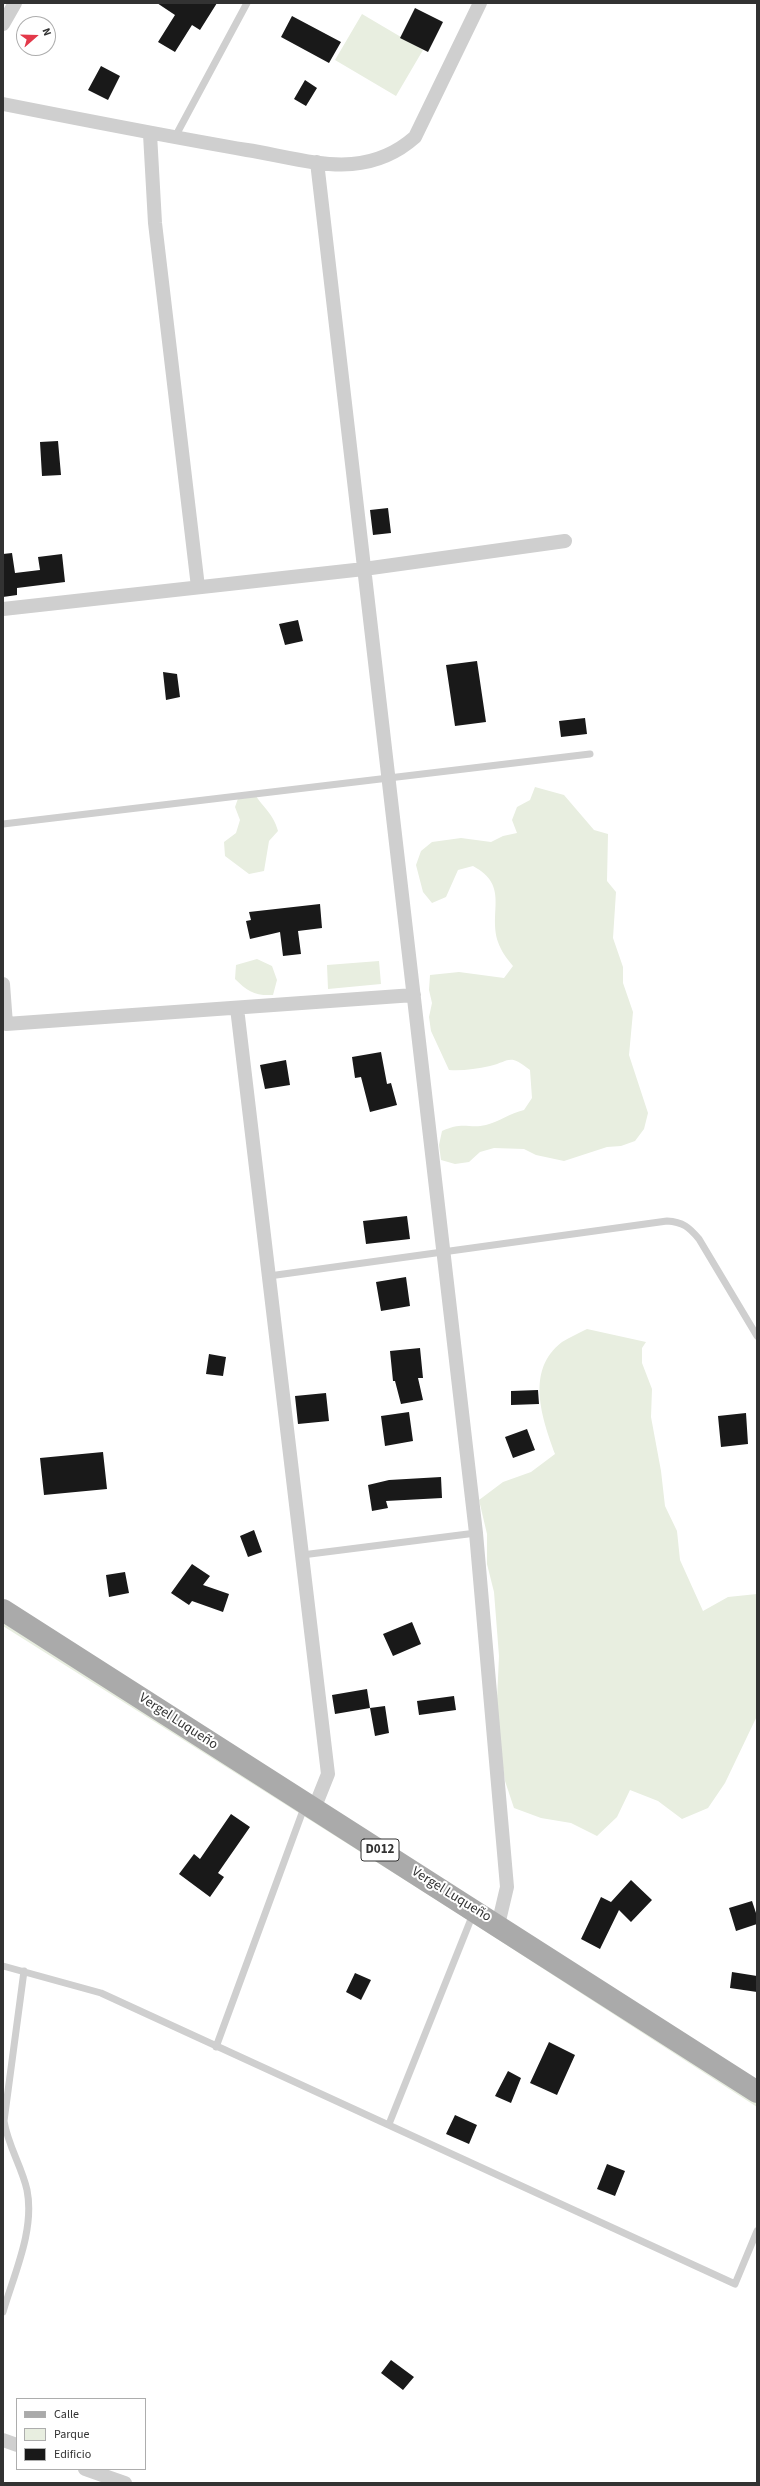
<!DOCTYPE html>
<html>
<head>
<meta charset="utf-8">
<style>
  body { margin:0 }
  #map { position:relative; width:760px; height:2486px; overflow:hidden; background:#fff; font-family:"Source Sans 3",sans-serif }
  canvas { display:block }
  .frame { position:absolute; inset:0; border:4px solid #323232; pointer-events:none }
  .legend { position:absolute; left:16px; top:2398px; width:130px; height:72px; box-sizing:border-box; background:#fff; border:1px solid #adadad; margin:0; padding:5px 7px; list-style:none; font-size:12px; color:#323232 }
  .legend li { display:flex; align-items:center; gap:8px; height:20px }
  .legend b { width:20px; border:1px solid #adadad }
  .north { position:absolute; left:16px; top:16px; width:40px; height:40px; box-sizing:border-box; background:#fff; border:1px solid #adadad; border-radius:50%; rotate:70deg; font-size:11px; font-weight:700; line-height:16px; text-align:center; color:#323232 }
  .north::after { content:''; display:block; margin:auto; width:14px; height:18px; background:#e3394a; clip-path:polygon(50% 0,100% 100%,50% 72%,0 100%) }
</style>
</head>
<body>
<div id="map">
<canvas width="760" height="2486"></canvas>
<div class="frame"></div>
<ul class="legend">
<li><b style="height:5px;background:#aaa"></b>Calle</li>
<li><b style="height:11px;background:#e8eee0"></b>Parque</li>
<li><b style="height:11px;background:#191919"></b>Edificio</li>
</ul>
<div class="north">N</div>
</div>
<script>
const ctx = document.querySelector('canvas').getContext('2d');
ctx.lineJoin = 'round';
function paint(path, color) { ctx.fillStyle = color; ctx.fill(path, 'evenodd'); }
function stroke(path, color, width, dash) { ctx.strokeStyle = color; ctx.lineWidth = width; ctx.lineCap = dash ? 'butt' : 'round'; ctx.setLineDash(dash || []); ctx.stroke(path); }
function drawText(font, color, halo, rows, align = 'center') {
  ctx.font = font + ' "Source Sans 3",sans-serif'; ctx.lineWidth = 4; ctx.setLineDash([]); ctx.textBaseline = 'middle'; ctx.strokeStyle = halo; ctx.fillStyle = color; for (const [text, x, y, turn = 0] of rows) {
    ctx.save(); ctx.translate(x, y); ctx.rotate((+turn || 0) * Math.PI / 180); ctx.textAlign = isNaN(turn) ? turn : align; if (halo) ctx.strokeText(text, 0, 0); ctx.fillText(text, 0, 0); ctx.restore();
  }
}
paint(new Path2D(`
  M362,14L423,50L396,96L335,60Z
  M535,787L564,795L594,830L608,834L607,881L616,892L613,938L623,967V983L633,1012L629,1055L648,1113L644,1129L635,1141L621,1146L607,1147L564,1161L536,1155L524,1149L494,1148L480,1152L469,1162L455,1164L441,1160L439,1145L442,1131C463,1121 469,1129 486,1125C499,1122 510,1113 524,1110L532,1098L530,1070C509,1053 510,1061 490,1066C476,1069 462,1071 449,1070L431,1031L429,1017L432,1003L429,990L430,975L459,972L504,978L513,966C507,959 501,951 498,942C488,911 510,886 473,866L458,870L446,897L432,903L423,892L416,865L421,851L432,842L461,838L491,842L503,836L517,833L512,820L517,807L530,800Z
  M240,793H254C264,809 273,813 278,831L269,841L264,871L249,874L225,856L224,842L236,833L240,820L235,807Z
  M257,959L272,966L277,980L273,995C255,996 247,991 235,979L236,965Z
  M379,961L381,984L328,989L327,965Z
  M587,1329L646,1342L642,1348V1363L652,1389L651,1417L661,1471L665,1506L677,1531L680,1560L703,1611L728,1597L757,1594V1716L725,1783L708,1808L682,1819L658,1801L630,1790L617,1817L597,1836L571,1823L541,1818L514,1808L505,1781L496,1722L499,1656L494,1592L487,1564V1534L479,1500L503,1482L531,1472L555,1454C542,1418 525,1370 562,1342C570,1337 579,1333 587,1329Z
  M3,1621L757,2102V2107L457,1913L3,1626Z`), '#e8eee0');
paint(new Path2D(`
  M157,3H217L200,30L192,25L175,52L158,42L175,15Z
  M415,8L443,22L428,52L400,38Z
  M292,16L341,42L329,63L281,37Z
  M101,66L120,76L108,100L88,90Z
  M305,80L317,88L306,106L294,99Z
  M58,441L61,475L42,476L40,442Z
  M388,508L391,533L373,535L370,510Z
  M12,553L15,573L40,570L38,557L62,554L65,582L17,588V595L3,597V554Z
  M298,620L303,641L285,645L279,624Z
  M477,661L486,722L455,726L446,665Z
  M163,672L177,674L180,697L166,700Z
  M585,718L587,734L561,737L559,721Z
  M320,904L322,928L298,931L301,954L283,956L280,932L250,939L246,921L251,920L249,912Z
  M381,1052L387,1084L391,1083L397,1105L370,1112L361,1077L355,1078L352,1057Z
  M286,1060L290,1085L265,1089L260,1065Z
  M407,1216L410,1239L366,1244L363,1221Z
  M406,1277L410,1306L381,1311L376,1282Z
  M420,1348L423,1378H418L423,1400L401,1404L395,1381H393L390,1351Z
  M209,1354L226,1357L223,1376L206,1374Z
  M538,1390L539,1404L511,1405V1391Z
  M326,1393L329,1421L298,1424L295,1396Z
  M409,1412L413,1441L385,1446L381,1416Z
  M746,1413L748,1444L721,1447L718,1416Z
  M527,1429L535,1450L513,1458L505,1437Z
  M103,1452L107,1489L44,1495L40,1458Z
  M441,1477L442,1498L386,1501L388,1508L372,1511L368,1485L389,1480Z
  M254,1530L262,1552L248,1557L240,1536Z
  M192,1564L210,1576L203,1585L229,1594L223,1612L192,1601L189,1605L171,1593Z
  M125,1572L129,1593L109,1597L106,1575Z
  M412,1622L421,1644L393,1656L383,1634Z
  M367,1689L370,1708L335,1714L332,1695Z
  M454,1696L456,1710L419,1715L417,1701Z
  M385,1706L389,1733L375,1736L370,1708Z
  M231,1814L250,1827L218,1873L224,1877L210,1897L179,1874L194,1854L200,1859Z
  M631,1880L652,1900L631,1922L619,1910L600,1949L581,1939L601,1897L611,1902Z
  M752,1901L757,1916V1924L736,1931L729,1908Z
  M732,1972L757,1976V1992L730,1988Z
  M355,1973L371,1980L361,2000L346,1992Z
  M549,2042L575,2055L557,2095L530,2083Z
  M508,2071L521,2078L511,2103L495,2096Z
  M455,2115L477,2125L469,2144L446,2134Z
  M607,2164L625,2171L615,2196L597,2189Z
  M391,2360L414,2377L403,2390L381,2373Z`), '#191919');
stroke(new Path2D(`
  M175,137L247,3
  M3,824L590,754
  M269,1276L667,1221C683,1222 689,1227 699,1239L757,1336
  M302,1555L476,1533
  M3,1966L101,1993L735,2284L757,2231
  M216,2047L305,1805
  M389,2124L473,1914
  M3,2312C14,2274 35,2230 27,2190C22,2167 8,2146 4,2121L24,1971`), '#cfcfcf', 7);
stroke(new Path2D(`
  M3,24L15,3
  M3,104C84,120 165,136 247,150C279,155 320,167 352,164C376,162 397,153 415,137L480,3
  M150,134L155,223L198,587
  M317,162L476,1533L507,1887L498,1925
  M3,609L364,569L565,541
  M3,984L6,1024L414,995
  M237,1008L328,1774L314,1809
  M3,2440L17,2445
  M85,2469L125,2483`), '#cfcfcf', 14);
stroke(new Path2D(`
  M3,1610L757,2092`), '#aaa', 22);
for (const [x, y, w] of [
  [380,1850,38]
]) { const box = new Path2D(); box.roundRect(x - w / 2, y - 11, w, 22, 3); ctx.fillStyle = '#fff'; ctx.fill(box); stroke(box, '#323232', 1); }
drawText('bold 13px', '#323232', null, [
  ["D012",380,1850]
]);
drawText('14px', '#323232', '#fff', [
  ["Vergel Luqueño",178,1722,33],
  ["Vergel Luqueño",451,1895,32]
]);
</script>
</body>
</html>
